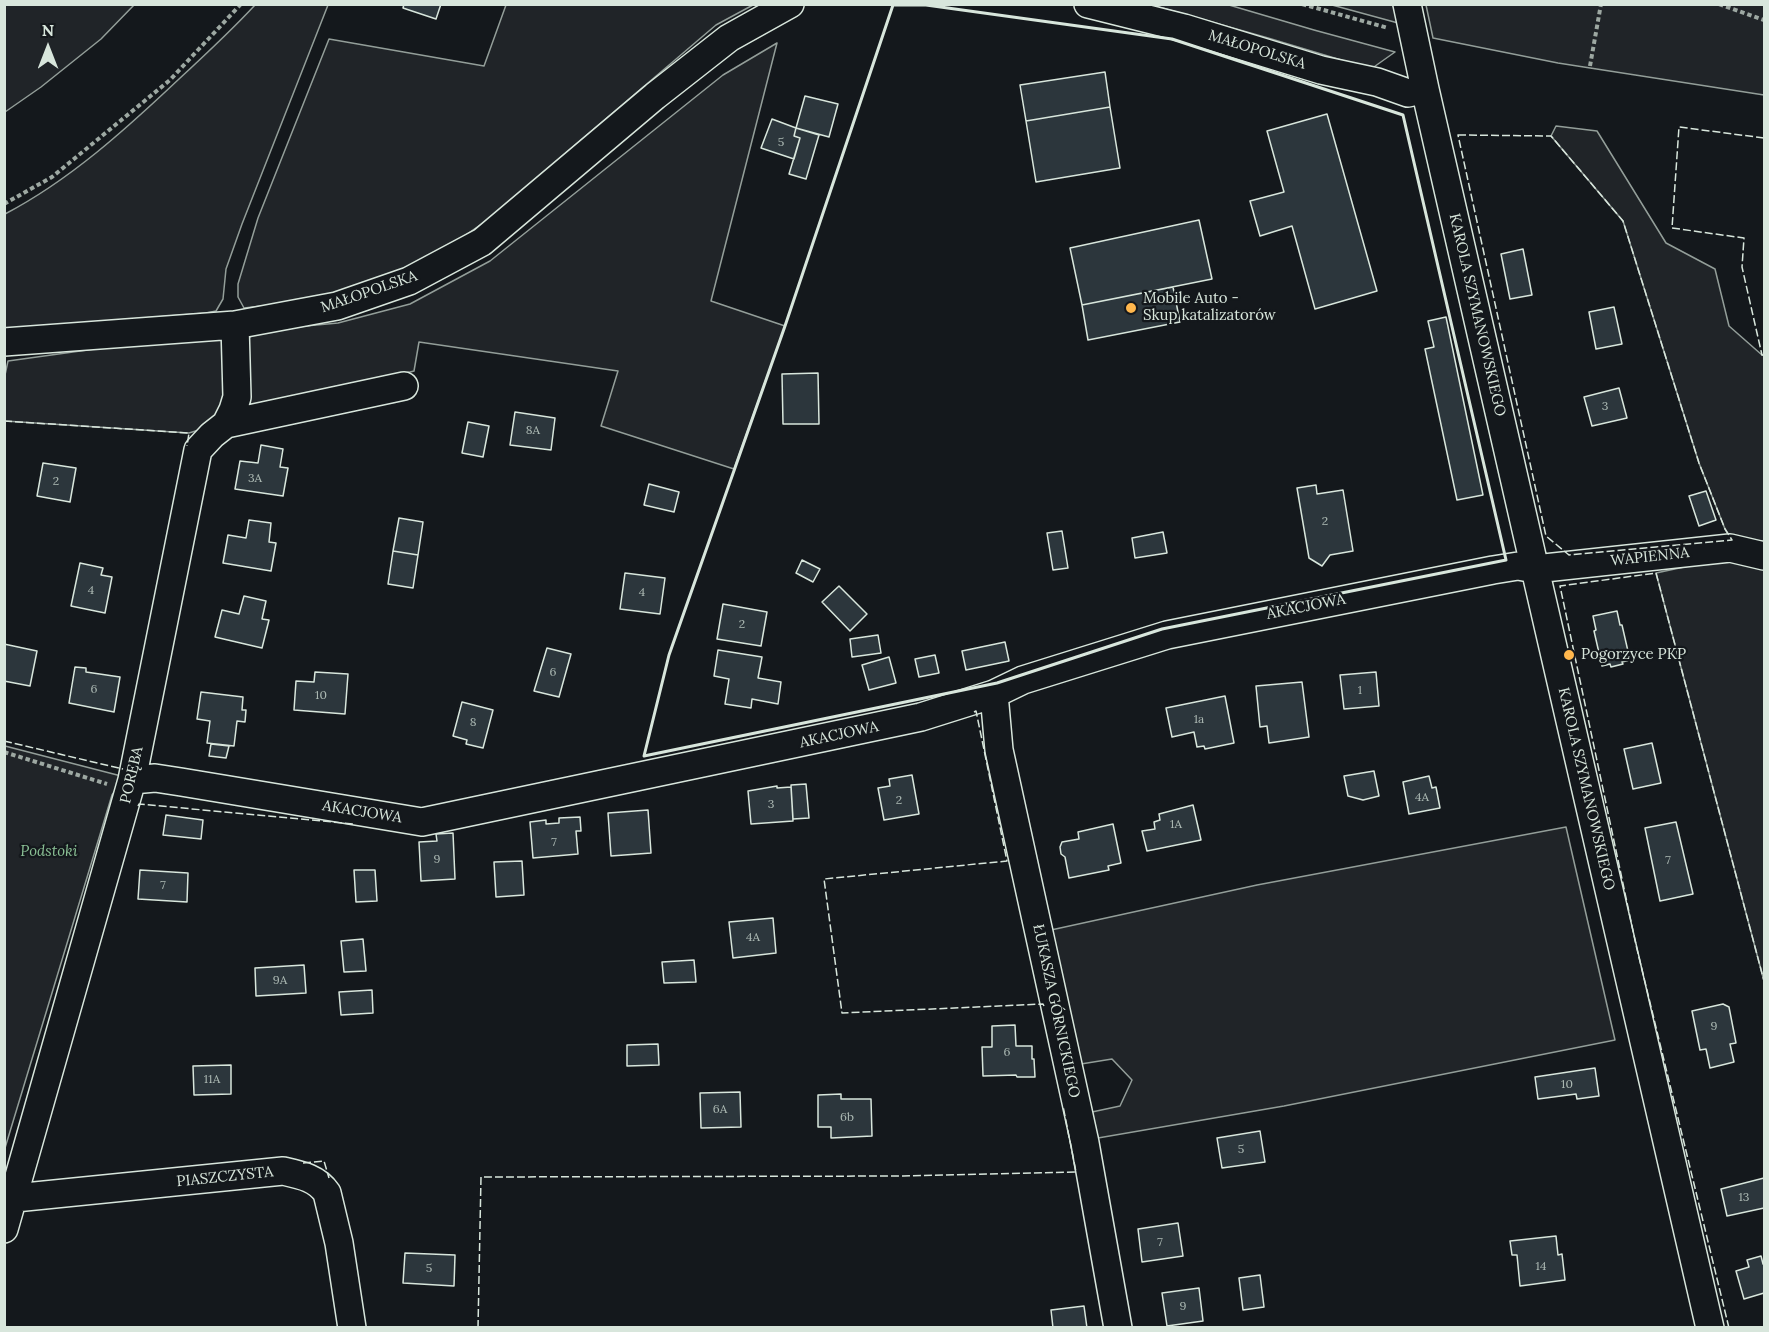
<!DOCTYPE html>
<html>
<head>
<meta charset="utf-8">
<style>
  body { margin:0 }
  #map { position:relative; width:1769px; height:1332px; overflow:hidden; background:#14181c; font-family:Lora,serif }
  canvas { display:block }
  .frame { position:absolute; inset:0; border:6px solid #d8e6dc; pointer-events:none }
  .north { position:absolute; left:18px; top:18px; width:60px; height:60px; -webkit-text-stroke:4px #14181c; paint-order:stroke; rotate:0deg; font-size:16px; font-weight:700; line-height:24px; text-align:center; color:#d8e6dc }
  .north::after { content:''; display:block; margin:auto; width:21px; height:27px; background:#d8e6dc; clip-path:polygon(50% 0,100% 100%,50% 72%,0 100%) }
</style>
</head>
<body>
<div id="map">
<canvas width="1769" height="1332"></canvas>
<div class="frame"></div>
<div class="north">N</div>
</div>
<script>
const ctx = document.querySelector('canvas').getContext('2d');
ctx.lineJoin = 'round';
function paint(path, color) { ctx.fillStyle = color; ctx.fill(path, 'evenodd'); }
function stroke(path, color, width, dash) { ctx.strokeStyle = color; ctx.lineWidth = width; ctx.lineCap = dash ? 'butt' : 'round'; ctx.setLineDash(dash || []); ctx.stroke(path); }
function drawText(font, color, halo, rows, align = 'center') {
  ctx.font = font + ' Lora,serif'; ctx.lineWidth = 4.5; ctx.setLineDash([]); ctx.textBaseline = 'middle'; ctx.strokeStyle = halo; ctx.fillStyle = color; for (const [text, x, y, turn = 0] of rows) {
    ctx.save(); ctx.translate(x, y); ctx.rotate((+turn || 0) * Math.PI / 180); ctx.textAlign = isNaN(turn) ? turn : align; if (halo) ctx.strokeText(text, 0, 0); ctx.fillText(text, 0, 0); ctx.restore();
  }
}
const green = new Path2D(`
  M5,4H134V5L101,39L41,87L5,112Z
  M255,5H328L242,224L226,269L223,299L216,311L206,313L5,329V214C70,180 126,129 179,79C205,55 231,31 255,5Z
  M506,5H753L716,25L486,221L451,245L411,266L338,292L296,302L244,308L238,297V284L258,218L329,39L484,66Z
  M1152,5H1229L1314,30L1395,52L1371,69L1268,38Z
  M1332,5H1393L1398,23Z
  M1426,5H1764V95L1558,63L1433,38Z
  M777,43L711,301L785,326L734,469L601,426L618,371L419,342L414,371L252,413C250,396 238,350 250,337C253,333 258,332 263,330L338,323L410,304L490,261L723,75Z
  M1556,126L1597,131L1666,243L1715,269L1729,326L1762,355H1764V541L1732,540L1725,529L1699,463L1623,221L1551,136Z
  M215,334L228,342L225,406L202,429L189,433L5,421V375L8,361L174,338Z
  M1731,557L1764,563V981L1656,573Z
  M5,746L125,777L112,795L5,1148Z
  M1566,827L1615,1040L1284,1106L1098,1138L1092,1112L1120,1106L1132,1080L1112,1059L1081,1064L1051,930L1257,885Z`);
paint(green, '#202428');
stroke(green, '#939e99', 1.5);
const building = new Path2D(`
  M404,4H441L436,19L403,8Z
  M1105,72L1110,107L1026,121L1020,85Z
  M805,96L838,104L829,137L796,128Z
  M1110,107L1120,168L1036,182L1026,121Z
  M1327,114L1377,291L1315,309L1292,226L1260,236L1250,201L1284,192L1267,131Z
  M772,119L796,128L794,136L800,138L794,159L761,148Z
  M796,128L819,135L806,179L789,174L800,138L794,136Z
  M1199,220L1212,279L1082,305L1070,248Z
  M1523,249L1532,295L1510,299L1501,254Z
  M1173,287L1180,322L1088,340L1082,305Z
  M1614,307L1622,344L1596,349L1589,312Z
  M1446,317L1483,495L1457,500L1425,349L1434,347L1428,321Z
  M818,373L819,424H783L782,374Z
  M1619,388L1627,418L1592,426L1584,397Z
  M515,412L555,418L551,450L510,445Z
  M468,422L489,426L483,457L462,453Z
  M261,445L283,449L280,467L288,468L283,496L235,489L240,461L258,463Z
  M43,463L76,468L70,502L37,496Z
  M649,484L679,492L674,512L644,505Z
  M1316,485L1317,494L1343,490L1353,551L1330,555L1322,566L1309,558L1297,488Z
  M1706,491L1716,520L1699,526L1689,496Z
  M399,518L423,522L418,555L393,551Z
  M249,520L271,523L269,542L276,543L271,571L223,563L228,535L246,538Z
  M1062,531L1068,568L1053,570L1047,533Z
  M1163,532L1167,553L1135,558L1132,538Z
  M393,551L418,555L413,588L388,584Z
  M802,560L820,569L813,582L796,573Z
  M80,563L103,568L101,575L112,577L105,613L71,606Z
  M625,573L665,578L660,614L620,609Z
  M839,586L867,614L850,631L822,602Z
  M244,596L266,601L262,619L269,620L262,648L215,637L222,610L239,614Z
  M723,604L767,612L761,646L717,639Z
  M1617,611L1620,625H1622L1630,660L1622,662L1623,664L1611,667L1610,664L1602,666L1594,631L1596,630L1593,616Z
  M878,635L881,653L852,657L850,639Z
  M1005,642L1009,661L966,670L962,651Z
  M4,644L37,651L30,686L4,681Z
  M547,648L571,654L559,697L534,691Z
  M718,650L762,657L758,678L781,682L778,704L752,699L751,708L725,704L729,679L714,676Z
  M935,655L939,673L919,677L915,659Z
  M889,657L896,683L869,690L862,665Z
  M75,667L86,668V672L120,677L114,712L69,703Z
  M315,672L348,674L345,714L294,710L296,681L314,682Z
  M1376,672L1379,706L1344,709L1340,675Z
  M1302,682L1309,737L1269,743L1267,726L1260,727L1256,686Z
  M201,692L243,697L242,710H246L245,722L237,721L234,746L207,743L210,721L197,719Z
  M1225,696L1234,743L1205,749L1204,746L1197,747L1194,732L1172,737L1166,708Z
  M462,702L493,710L483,748L466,744L467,740L453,736Z
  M1652,743L1661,783L1633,789L1624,749Z
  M211,744L229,746L226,758L209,756Z
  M1374,771L1379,796L1363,800L1348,796L1344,776Z
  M912,775L919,814L884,820L878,788L890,786L889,779Z
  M1429,776L1432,788L1436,787L1440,808L1409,814L1403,782Z
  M806,784L809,818L793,819L791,785Z
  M777,786V788L791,787L793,821L751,824L748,791Z
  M1193,805L1201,840L1147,851L1142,831L1155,829L1154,822L1160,820L1159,814Z
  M648,810L651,853L611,856L608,813Z
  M166,815L203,820L201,839L163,835Z
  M580,817L581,831H576L578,854L533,858L530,822L546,820V824L559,823V818Z
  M1676,822L1693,894L1660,901L1645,828Z
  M1113,824L1121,863L1108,866L1109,870L1069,878L1065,857L1061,854L1060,847L1062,842L1079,839L1078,832Z
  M453,833L455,879L421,881L419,842L437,841L436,834Z
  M522,861L524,895L496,897L494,862Z
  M140,870L188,873L187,902L138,899Z
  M354,870H375L377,901L356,902Z
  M773,918L776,953L733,958L729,922Z
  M363,939L366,971L344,972L341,941Z
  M694,960L696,982L664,983L662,962Z
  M304,965L306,993L256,996L255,968Z
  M372,990L373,1013L341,1015L339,992Z
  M1723,1004L1729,1007L1736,1043L1730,1044L1734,1062L1710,1068L1706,1049L1700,1050L1692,1011Z
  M1015,1025L1016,1046H1032V1059H1034L1035,1077H1017L1016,1075L983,1076L982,1047H992V1026Z
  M658,1044L659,1065L627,1066V1045Z
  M231,1065V1094L194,1095L193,1066Z
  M1595,1068L1599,1096L1577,1099L1576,1094L1538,1099L1535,1077Z
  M740,1092L741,1127L701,1128L700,1093Z
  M841,1094V1099H871L872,1136L831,1138V1127H818V1095Z
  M1260,1131L1265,1162L1222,1168L1217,1138Z
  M1764,1178V1208L1727,1216L1721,1189Z
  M1178,1223L1183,1256L1142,1262L1138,1229Z
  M1556,1236L1558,1255L1562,1254L1565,1280L1520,1286L1517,1255H1512L1510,1241Z
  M405,1253L455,1255L454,1286L403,1283Z
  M1761,1256L1763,1264L1764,1263V1293L1744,1299L1736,1271L1749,1267L1747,1260Z
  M1260,1275L1264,1307L1243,1310L1239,1278Z
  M1199,1288L1203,1321L1167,1326L1162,1293Z
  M1084,1306L1087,1328H1053L1051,1310Z`);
paint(building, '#2c363c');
stroke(building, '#d8e6dc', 1.5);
const minor = new Path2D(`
  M1088,4L1184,28L1321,70L1377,82L1408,93L1425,89
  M1407,4L1425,89L1535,569L1710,1328
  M4,342L235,325L337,306L409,281L482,242L655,96L729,38L790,4
  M226,424L404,386
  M994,694L999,750L1085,1143L1118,1328
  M132,780L155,778L181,782L422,822L921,717L994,694L1023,680L1167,635L1493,570L1518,566L1535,569L1730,548L1764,556
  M15,1198L283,1171C301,1175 317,1178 327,1193L339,1243L352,1328
  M4,1229L132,780L198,450L212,435L226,424L233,410L237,397L235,325`);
stroke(minor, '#d8e6dc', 30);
stroke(new Path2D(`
  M1302,4L1388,28
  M1719,4L1764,20
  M1590,66L1601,4
  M4,204L52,177L170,80L241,4
  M4,752L107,784`), '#9da8a2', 4, [4.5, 3]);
stroke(minor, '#14181c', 27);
stroke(new Path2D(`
  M1458,135L1551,136L1623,221L1699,463L1725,529L1732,540L1569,555L1546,536Z
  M1764,138L1679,127L1672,228L1744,238L1742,267L1762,355H1764
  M4,421L189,433L187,446
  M974,712L976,711L1007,861L824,879L842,1013L1043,1004L1044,1006
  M4,741L123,769
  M138,806L139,804L354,824
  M303,1163L324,1161L329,1178
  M478,1328L481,1177L903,1176L1076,1172L1063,1106
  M1729,1328L1636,945L1560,586L1656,573L1764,981`), '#d8e6dc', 1.5, [8, 3]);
stroke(new Path2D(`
  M893,5H926L1172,39L1403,115L1506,560L1162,629L997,683L644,756L669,655L785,326Z`), '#d8e6dc', 3);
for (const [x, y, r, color] of [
  [1131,308,6,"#ffb74d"],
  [1569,655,6,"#ffb74d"]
]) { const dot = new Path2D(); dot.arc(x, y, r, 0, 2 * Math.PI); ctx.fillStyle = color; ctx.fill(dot); stroke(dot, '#14181c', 2); }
drawText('12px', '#adbab4', null, [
  ["5",781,143],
  ["3",1605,407],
  ["8A",533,431],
  ["3A",255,479],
  ["2",56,482],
  ["2",1325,522],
  ["4",91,591],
  ["4",642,593],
  ["2",742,625],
  ["6",553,673],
  ["6",94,690],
  ["1",1360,691],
  ["10",321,696],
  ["1a",1199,720],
  ["8",473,723],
  ["4A",1422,798],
  ["2",899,801],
  ["3",771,805],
  ["1A",1176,825],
  ["7",554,843],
  ["9",437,860],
  ["7",1668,861],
  ["7",163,886],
  ["4A",753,938],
  ["9A",280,981],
  ["9",1714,1027],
  ["6",1007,1053],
  ["11A",212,1080],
  ["10",1567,1085],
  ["6A",720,1110],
  ["6b",847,1118],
  ["5",1241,1150],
  ["13",1744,1198],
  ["7",1160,1243],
  ["14",1541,1267],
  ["5",429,1269],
  ["9",1183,1307]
]);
drawText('15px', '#d8e6dc', '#14181c', [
  ["MAŁOPOLSKA",1257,50,17],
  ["MAŁOPOLSKA",369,292,-19],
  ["KAROLA SZYMANOWSKIEGO",1477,315,77],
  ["WAPIENNA",1650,557,-6],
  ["AKACJOWA",1306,607,-11],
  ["AKACJOWA",839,735,-12],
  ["PORĘBA",132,775,-77],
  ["KAROLA SZYMANOWSKIEGO",1586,789,77],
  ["AKACJOWA",362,812,9],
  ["ŁUKASZA GÓRNICKIEGO",1056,1011,78],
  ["PIASZCZYSTA",225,1177,-6]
]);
drawText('15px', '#d8e6dc', '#14181c', [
  ["Mobile Auto -",1143,299],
  ["Skup katalizatorów",1143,316],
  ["Pogorzyce PKP",1581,655]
], 'left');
drawText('italic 15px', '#8ac095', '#14181c', [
  ["Podstoki",49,852]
]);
</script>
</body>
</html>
